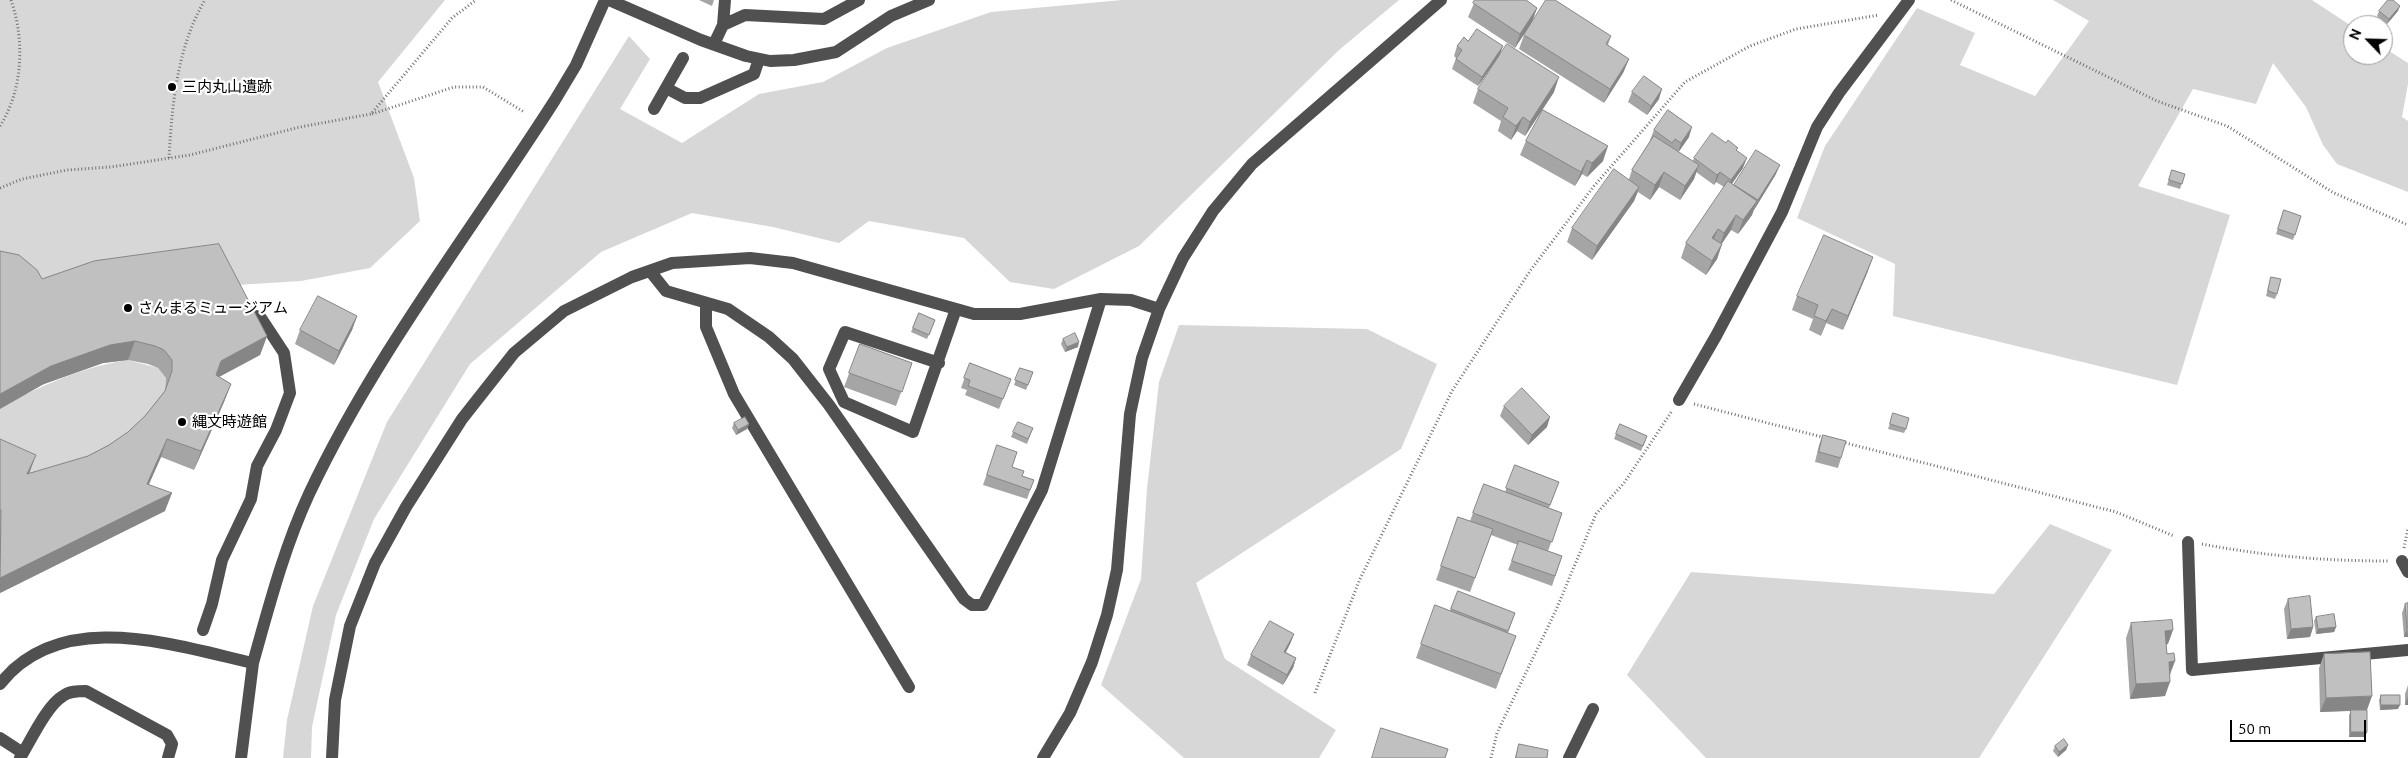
<!DOCTYPE html>
<html>
<head>
<meta charset="utf-8">
<style>
  body { margin:0 }
  #map { position:relative; width:2408px; height:758px; overflow:hidden; background:#fff; font-family:Ubuntu,sans-serif }
  canvas { display:block }
  .north { position:absolute; left:2343px; top:15px; width:50px; height:50px; box-sizing:border-box; background:#fff; border:1px solid #999; border-radius:50%; rotate:294deg; font-size:14px; font-weight:700; line-height:20px; text-align:center; color:#000 }
  .north::after { content:''; display:block; margin:auto; width:18px; height:22px; background:#000; clip-path:polygon(50% 0,100% 100%,50% 72%,0 100%) }
  .scale { position:absolute; left:2230px; top:720px; width:136px; height:22px; box-sizing:border-box; border:2px solid #000; border-top:0; padding-left:6px; font-size:15px; line-height:18px; white-space:nowrap; color:#000; -webkit-text-stroke:4px #fff; paint-order:stroke }
</style>
</head>
<body>
<div id="map">
<canvas width="2408" height="758"></canvas>
<div class="north">N</div>
<div class="scale">50 m</div>
</div>
<script>
const ctx = document.querySelector('canvas').getContext('2d');
ctx.lineJoin = 'round';
function paint(path, color) { ctx.fillStyle = color; ctx.fill(path, 'evenodd'); }
function stroke(path, color, width, dash) { ctx.strokeStyle = color; ctx.lineWidth = width; ctx.lineCap = dash ? 'butt' : 'round'; ctx.setLineDash(dash || []); ctx.stroke(path); }
function drawText(font, color, halo, rows, align = 'center') {
  ctx.font = font + ' Ubuntu,"Noto Sans JP",sans-serif'; ctx.lineWidth = 4.5; ctx.setLineDash([]); ctx.textBaseline = 'middle'; ctx.strokeStyle = halo; ctx.fillStyle = color; for (const [text, x, y, turn = 0] of rows) {
    ctx.save(); ctx.translate(x, y); ctx.rotate((+turn || 0) * Math.PI / 180); ctx.textAlign = isNaN(turn) ? turn : align; if (halo) ctx.strokeText(text, 0, 0); ctx.fillText(text, 0, 0); ctx.restore();
  }
}
paint(new Path2D(`
  M0,0H445L378,82L414,178L420,221L370,268L301,281L237,285L49,281L0,262Z
  M1122,0H1399L1339,50L1139,246L1054,289L1010,282L964,238L869,221L839,243L773,227L692,213L601,252L470,364L374,519L336,615L312,727L311,758H283L287,720L313,606L387,422L629,36L650,59L620,109L682,143L759,94L823,82L887,48L991,12Z
  M2053,0H2312L2353,27V55H2383V47L2408,63V84L2402,117L2408,121V192L2337,164L2323,145L2306,107L2273,63L2256,104L2193,89L2138,186L2230,215L2177,385L1893,316L1895,264L1797,218L1825,146L1917,8L1975,33L1960,65L2035,96L2089,21Z
  M1179,325L1367,329L1437,364L1401,449L1196,583L1225,659L1336,730L1319,758H1184L1101,685L1141,579L1147,489L1159,382Z
  M128,360L158,368L166,378L165,390L158,409L138,434L20,493L0,460V407C42,386 81,367 128,360Z
  M2050,524L2112,550L1979,758H1706L1627,675L1691,572L1994,594Z`), '#d7d7d7');
stroke(new Path2D(`
  M1951,0L2157,101L2227,126L2334,193L2408,225
  M372,114L454,87H483L524,112
  M0,126C23,90 25,40 11,0
  M169,158C172,105 177,47 205,0
  M0,188L22,179L67,170L111,167L190,155L300,127L371,114L452,18L476,0
  M1694,404L1826,438
  M1842,442L2116,512L2174,536
  M2202,544C2264,556 2326,561 2389,561
  M2404,548L2408,528
  M1315,693L1360,579L1452,391L1530,271L1594,186L1685,82L1750,46L1796,29L1879,15
  M1491,758L1497,733L1556,610L1596,514L1624,483L1672,411`), '#727272', 3, [1, 2.5]);
stroke(new Path2D(`
  M609,0L701,40L746,56L770,61L794,60L836,52L891,16L929,0
  M723,25L725,0
  M714,44L723,25L745,15L824,19L859,0
  M666,88L685,98H700L754,74L759,59
  M654,109L683,58
  M650,271L666,291L728,309L769,337L793,359L829,405L964,599L972,605H983L1042,490L1101,299
  M706,303V327L734,394L909,687
  M939,363L845,332L829,369L844,402L913,432L956,309
  M1679,400L1716,336L1782,212L1817,127L1839,93L1909,0
  M2188,542L2192,670L2408,650
  M2402,561L2408,572
  M203,630L212,604L222,560L251,499L257,466L276,430L290,393L284,353L261,318L251,314
  M0,684C61,607 173,645 253,663C269,606 284,548 309,494C375,354 472,230 555,100L576,65L605,0
  M0,738L23,753
  M20,758C30,742 47,705 63,696C69,691 78,691 86,691L167,735L172,744L168,758
  M241,758L253,663
  M332,758L335,700L350,626L375,563L406,507L462,419L514,353L564,311L632,277L672,263L750,258L793,263L974,314H1020L1101,299L1131,300L1159,309
  M1043,758L1070,713L1092,662L1107,615L1117,570L1130,414L1142,358L1159,309L1183,258L1213,211L1252,164L1441,0
  M1569,758L1593,709`), '#505050', 12);
paint(new Path2D(`
  M699,0H714L712,6Z
  M1474,0H1526L1537,8L1532,22L1515,48L1468,17L1475,1Z
  M2379,11H2398L2387,24L2377,16Z
  M1524,35L1611,36L1608,45L1629,59L1623,73L1604,103L1519,49Z
  M1468,41L1503,46L1499,56L1478,86L1452,69L1456,58L1454,56L1457,46Z
  M1478,89L1554,92L1525,136L1517,131L1511,140L1498,131L1501,121L1473,103Z
  M1632,92L1659,99L1647,115L1628,102Z
  M1654,130L1689,137L1678,152L1693,161L1694,158L1737,151L1743,168L1732,184L1734,185L1776,174L1754,210V209L1752,215L1738,234L1731,230L1721,244H1722L1717,259L1706,275L1681,258L1686,243L1724,187L1716,182L1714,185L1696,172L1694,179L1680,200L1659,187L1650,200L1638,192L1634,201L1592,260L1567,242L1572,228L1629,179L1632,170L1651,140H1650Z
  M1526,141L1603,161L1587,177L1582,174L1575,186L1520,155Z
  M2172,170L2185,174L2180,189L2167,185Z
  M2284,210L2301,216L2293,240L2276,234Z
  M1868,271L1843,330L1826,323L1821,336L1809,330L1813,319L1792,310L1797,296Z
  M2271,277L2277,294L2275,299L2266,296Z
  M42,279L267,336L260,355L219,377L231,384L224,402L194,470L161,457L149,484L165,511L0,593V439L29,474L88,456L109,445L128,432L145,416L164,392L165,390L166,378L158,368L148,364L128,360L103,363L44,384Z
  M919,313L935,320L927,339L911,332Z
  M357,316L352,330L334,365L295,344L300,330Z
  M1063,339L1078,347L1065,352L1061,344Z
  M860,344L912,363L896,406L844,387Z
  M970,363L1011,379L999,409L965,395L967,390L961,388Z
  M1020,368L1033,372L1026,390L1014,385Z
  M1504,406L1547,427L1528,445L1500,416Z
  M1893,414L1906,429L1904,433L1888,429Z
  M734,423L747,429L736,435L732,428Z
  M1620,424L1647,436L1641,451L1614,439Z
  M1033,428L1027,444L1011,437L1013,432Z
  M1823,435L1841,458L1838,468L1815,462L1819,445Z
  M997,445L1012,467L1022,476L1034,480L1027,499L983,485Z
  M1515,465L1559,482L1549,508L1562,513L1548,551L1562,556L1552,586L1508,570L1518,545L1491,535L1470,592L1436,580L1458,517L1470,521L1484,484L1505,492Z
  M1458,591L1515,613L1508,633L1516,636L1496,689L1416,658L1435,605L1450,611Z
  M2288,599L2313,627L2310,637L2287,639L2284,609Z
  M2408,603V637H2404L2402,613L2405,604Z
  M2316,617L2336,627L2334,632L2316,634L2314,621Z
  M2131,623L2168,644L2166,645L2167,654L2175,661L2170,675L2165,696L2130,699L2126,638Z
  M1294,634L1290,644L1286,652L1296,658L1293,668L1283,685L1247,665L1251,655Z
  M2324,654L2367,710V732L2365,737H2349V715L2351,711L2320,712L2319,668Z
  M2408,685V705H2405V694Z
  M2381,695L2398,709L2380,710L2379,700Z
  M1519,744L1547,758H1515Z
  M2068,745L2066,750L2058,757L2053,751L2055,746Z`), '#a5a5a5');
paint(new Path2D(`
  M2400,6L2398,11L2387,24L2389,19Z
  M1537,8L1532,22L1515,48L1520,34Z
  M1503,46L1499,56L1478,86L1482,77Z
  M1629,59L1623,73L1604,103L1610,89Z
  M1559,77L1554,92L1525,136L1530,122Z
  M1662,89L1659,99L1647,115L1651,106Z
  M1523,117L1517,131L1511,140L1516,126Z
  M1692,127L1689,137L1678,153L1681,143Z
  M1608,146L1603,161L1587,177L1592,163Z
  M1747,158L1743,168L1727,190L1731,180Z
  M1587,160L1582,174L1575,186L1581,172Z
  M1699,165L1694,179L1680,200L1685,186Z
  M1780,165L1776,174L1754,210L1758,200Z
  M1664,172L1659,187L1650,200L1655,185Z
  M1720,172L1716,182L1714,185L1717,175Z
  M1639,187L1634,201L1592,260L1597,246Z
  M1757,201L1752,215L1738,234L1743,220Z
  M1736,215L1731,230L1719,248L1724,233Z
  M1718,229L1712,243V238Z
  M1722,244L1717,259L1706,275L1712,261Z
  M1873,257L1868,271L1843,330L1848,316Z
  M1832,309L1826,323L1821,336L1826,321Z
  M357,316L352,330L334,365L339,351Z
  M267,336L260,355L215,379L221,361Z
  M135,341L128,360L103,363L44,384L0,409V394L51,366L110,345Z
  M1079,342L1078,347L1065,352L1067,347Z
  M231,384L224,402L194,470L201,451Z
  M1550,417L1547,427L1528,445L1532,435Z
  M749,424L747,429L736,435L738,430Z
  M167,439L161,457L141,502L147,484Z
  M36,455L29,474H27Z
  M172,493L165,511L0,593V578Z
  M2313,627L2310,637L2287,639L2291,629Z
  M2336,627L2334,632L2316,634L2318,629Z
  M2407,628L2408,637H2404Z
  M2173,630L2168,644L2160,645L2165,631Z
  M1294,634L1290,644L1281,661L1284,652Z
  M1296,658L1293,668L1283,685L1287,675Z
  M2175,661L2169,675V662Z
  M2170,682L2165,696L2130,699L2136,684Z
  M2372,696L2367,710L2320,712L2326,698Z
  M2408,696V705H2405Z
  M2381,705H2400L2398,709L2380,710Z
  M2351,732H2367L2365,737H2349Z
  M2068,745L2066,750L2058,757L2059,752Z`), '#868686');
const building = new Path2D(`
  M1475,0H1526L1537,8L1520,34L1473,3Z
  M1546,0H1555L1611,36L1606,44L1629,59L1610,89L1524,35Z
  M2388,0H2393L2400,6L2389,19L2379,11Z
  M1477,29L1503,46L1482,77L1456,59L1462,50L1457,46L1464,37L1468,41Z
  M1507,44L1559,77L1530,122L1523,117L1516,126L1503,117L1508,108L1478,89Z
  M1644,76L1662,89L1651,106L1632,92Z
  M1543,110L1608,146L1592,163L1587,160L1581,172L1526,141Z
  M1668,110L1692,127L1681,143L1675,139L1672,143L1654,130Z
  M1712,133L1726,143L1728,140L1738,148L1736,150L1747,158L1731,180L1720,172L1717,175L1694,158Z
  M1654,136L1699,165L1685,186L1664,172L1655,185L1632,170Z
  M1756,150L1780,165L1758,200L1734,185Z
  M1614,169L1639,187L1597,246L1572,228Z
  M2172,170L2185,174L2182,184L2169,180Z
  M1728,181L1757,201L1743,220L1736,215L1724,233L1718,229L1712,238L1722,244L1712,261L1686,243Z
  M2284,210L2301,216L2295,235L2278,229Z
  M1824,235L1873,257L1848,316L1832,309L1826,321L1814,316L1818,305L1797,296Z
  M219,244L267,336L221,361L216,375L231,384L201,451L167,439L147,484L172,493L0,578L1,510H0V439L36,455L27,474L88,456L109,445L128,432L145,416L165,391L172,371V360L164,350L155,346L135,341L110,345L51,366L0,394V251L19,255L37,270L42,279L94,261Z
  M2271,277L2281,279L2277,294L2268,291Z
  M318,296L357,316L339,351L300,330Z
  M919,313L935,320L929,335L913,328Z
  M1075,333L1079,342L1067,347L1063,339Z
  M860,344L912,363L902,392L849,373Z
  M970,363L1011,379L1003,399L968,386L970,380L964,378Z
  M1020,368L1033,372L1028,385L1015,380Z
  M1522,388L1550,417L1532,435L1504,406Z
  M1893,413L1909,418L1906,429L1890,424Z
  M745,417L749,424L738,430L734,423Z
  M1018,422L1033,428L1028,439L1013,432Z
  M1620,424L1647,436L1643,446L1616,434Z
  M1823,435L1846,441L1841,458L1819,452Z
  M997,445L1017,452L1012,467L1024,471L1022,476L1034,480L1030,490L987,475Z
  M1515,465L1559,482L1550,505L1506,488Z
  M1484,484L1562,513L1552,542L1473,513Z
  M1458,517L1493,529L1475,578L1441,566Z
  M1519,541L1562,556L1555,576L1512,561Z
  M1458,591L1515,613L1508,631L1451,609Z
  M2310,596L2313,627L2291,629L2288,599Z
  M2408,603V628H2407L2405,604Z
  M1435,605L1516,636L1501,674L1421,644Z
  M2334,614L2336,627L2318,629L2316,617Z
  M2172,620L2173,630L2165,631L2167,654L2174,653L2175,661L2169,662L2170,682L2136,684L2131,623Z
  M1270,621L1294,634L1284,652L1296,658L1287,675L1251,655Z
  M2370,652L2372,696L2326,698L2324,654Z
  M2381,695H2400V705H2381Z
  M2351,710H2367V732H2351Z
  M1381,728L1448,749L1445,758H1372Z
  M2064,739L2068,745L2059,752L2055,746Z
  M1519,744L1548,750L1547,758H1516Z`);
paint(building, '#c0c0c0');
stroke(building, '#868686', 1);
for (const [x, y, r, color] of [
  [172,87,5,"#000"],
  [128,308,5,"#000"],
  [182,422,5,"#000"]
]) { const dot = new Path2D(); dot.arc(x, y, r, 0, 2 * Math.PI); ctx.fillStyle = color; ctx.fill(dot); stroke(dot, '#fff', 2); }
drawText('15px', '#000', '#fff', [
  ["三内丸山遺跡",182,87],
  ["さんまるミュージアム",138,308],
  ["縄文時遊館",192,422]
], 'left');
</script>
</body>
</html>
